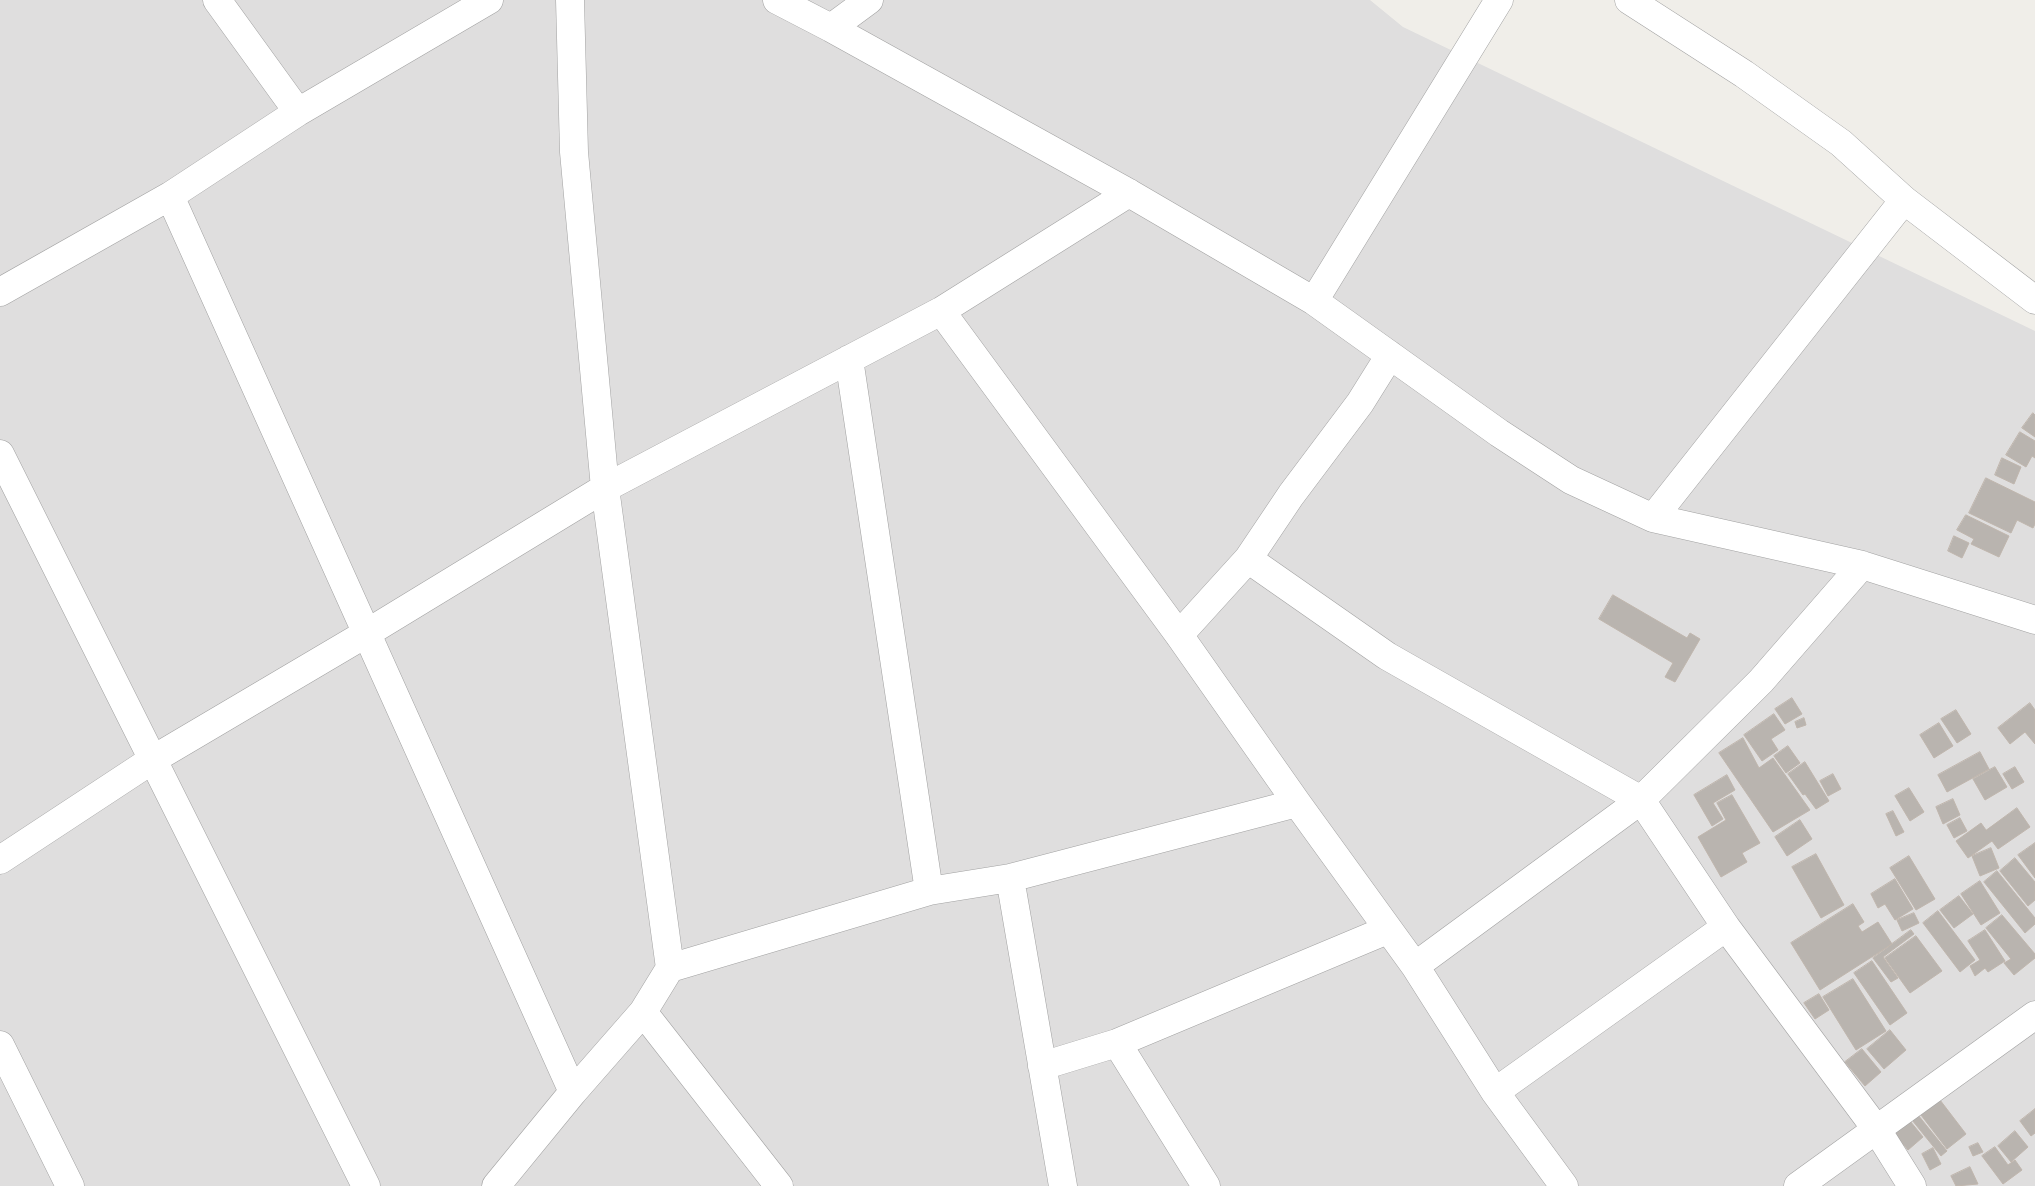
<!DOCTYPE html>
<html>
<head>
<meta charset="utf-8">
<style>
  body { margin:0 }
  canvas { display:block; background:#f0eee9 }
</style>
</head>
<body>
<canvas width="2035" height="1186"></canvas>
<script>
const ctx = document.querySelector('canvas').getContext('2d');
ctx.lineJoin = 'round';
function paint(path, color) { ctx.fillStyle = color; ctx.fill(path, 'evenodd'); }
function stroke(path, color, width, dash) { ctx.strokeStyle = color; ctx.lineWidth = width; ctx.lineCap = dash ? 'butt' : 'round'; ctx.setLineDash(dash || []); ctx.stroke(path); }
paint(new Path2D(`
  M0,0H1370L1403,27L2035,331V1186H0Z`), '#dfdede');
const building = new Path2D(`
  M2033,413L2035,415V437L2022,428Z
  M2020,432L2035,441V458L2032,456L2026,467L2006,455Z
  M2002,458L2021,467L2014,484L1995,475Z
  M1986,478L2035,502V524L2033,528L2017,520L2011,533L1969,513Z
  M1966,515L2009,536L1999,557L1971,544L1974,539L1957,530Z
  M1954,536L1969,543L1962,558L1948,551Z
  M1613,595L1687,638L1690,633L1700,639L1675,682L1665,677L1673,663L1599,619Z
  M1792,698L1802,714L1785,724L1775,709Z
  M2030,703L2035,710V744L2025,732L2010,744L1998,728Z
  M1956,710L1971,734L1957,743L1941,719Z
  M1774,714L1785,730L1771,739L1778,750L1762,761L1744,735Z
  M1804,718L1806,725L1797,728L1795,722Z
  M1939,723L1953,746L1934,758L1920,735Z
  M1743,738L1759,768L1773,758L1810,810L1773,832L1719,753Z
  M1788,746L1800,763L1786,773L1774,756Z
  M1980,752L1989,769L1947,792L1938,775Z
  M1805,762L1829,801L1816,809L1805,794L1803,795L1788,774Z
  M1995,767L2007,787L1985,800L1973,779Z
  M2015,767L2024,782L2012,789L2003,774Z
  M1833,774L1841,789L1828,796L1820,781Z
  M1727,775L1735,790L1713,803L1723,819L1712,826L1694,795Z
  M1909,788L1924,812L1910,821L1895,796Z
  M1732,795L1760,843L1742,853L1747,862L1721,877L1698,837L1726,820L1717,803Z
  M1953,799L1960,815L1943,824L1936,807Z
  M2017,808L2030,827L1998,849L1992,841L1968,858L1956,841L1981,823L1986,830Z
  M1893,811L1904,832L1896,836L1886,814Z
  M1960,818L1967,831L1954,838L1947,825Z
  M1800,820L1812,839L1787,856L1775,837Z
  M2035,843V878L2018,855Z
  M1991,848L1999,868L1980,876L1972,856Z
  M1816,854L1844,905L1821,918L1792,867Z
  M1909,856L1935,899L1916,910L1890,868Z
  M2015,858L2035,882V900L2028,906L2000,871Z
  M1997,871L2035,918V924L2025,933L1984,882Z
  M1895,879L1913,909L1895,920L1885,904L1878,908L1871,894Z
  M1980,881L2000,913L1981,925L1961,894Z
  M1959,896L1973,914L1954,928L1940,910Z
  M1853,904L1864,922L1858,926L1862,932L1878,922L1892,944L1820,990L1791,943Z
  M1938,911L1975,960L1960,972L1923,923Z
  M1914,913L1919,923L1902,931L1897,920Z
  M2002,915L2035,954V958L2014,975L2004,963L2011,959L1986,928Z
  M1911,930L1914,934L1883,957L1898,978L1891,982L1873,958Z
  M1985,930L2005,961L1988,972L1985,968L1975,976L1970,966L1980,960L1968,941Z
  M1916,936L1942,971L1910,993L1885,958Z
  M1872,961L1907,1013L1890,1025L1854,973Z
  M1853,979L1886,1031L1856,1050L1823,997Z
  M1819,994L1829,1010L1815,1019L1804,1003Z
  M1890,1030L1906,1050L1884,1069L1867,1049Z
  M1862,1049L1881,1072L1865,1086L1845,1062Z
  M1940,1100L1966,1134L1947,1149L1921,1115Z
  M2035,1109V1133L2031,1136L2020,1121Z
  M1918,1115L1947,1151L1941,1156L1912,1120Z
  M1910,1121L1923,1137L1908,1150L1894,1133Z
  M2015,1131L2028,1147L2011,1162L1998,1146Z
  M1978,1143L1983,1152L1973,1156L1969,1147Z
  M1995,1147L2008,1165L2015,1160L2022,1170L2003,1184L1982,1156Z
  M1933,1148L1941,1164L1930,1170L1922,1154Z
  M1970,1167L1978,1184L1956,1186L1951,1176Z`);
paint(building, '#b9b4af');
stroke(building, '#c0b6ad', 1);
const minor = new Path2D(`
  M217,0L298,112
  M570,0L574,152L605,488L670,968
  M777,0L831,28L1129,193L1314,301L1499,433L1571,480L1653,518L1862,565L2035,620
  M1629,0L1744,74L1841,143L1904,200L2035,300
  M831,28L869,0
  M170,196L573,1092
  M0,292L170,196L298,112L489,0
  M1314,301L1499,0
  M941,311L1179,635L1297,803L1415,966L1495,1092L1564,1186
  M849,359L929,891
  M0,454L366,1186
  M1653,518L1904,200
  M1248,559L1387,656L1641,800L1726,927L1877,1130L1912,1186
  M1179,635L1248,559L1291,495L1360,403L1390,355
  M0,860L152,760L367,633L605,488L941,311L1129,193
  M1010,878L1063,1186
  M1415,966L1641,800L1761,681L1862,565
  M643,1012L779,1186
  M1117,1043L1206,1186
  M0,1045L70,1186
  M1042,1066L1117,1043L1387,930
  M1495,1092L1726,927
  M496,1186L573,1092L643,1012L670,968L929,891L1010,878L1297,803
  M1798,1186L2035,1015`);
stroke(minor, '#a2a2a2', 29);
stroke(minor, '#fff', 28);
</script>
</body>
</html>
